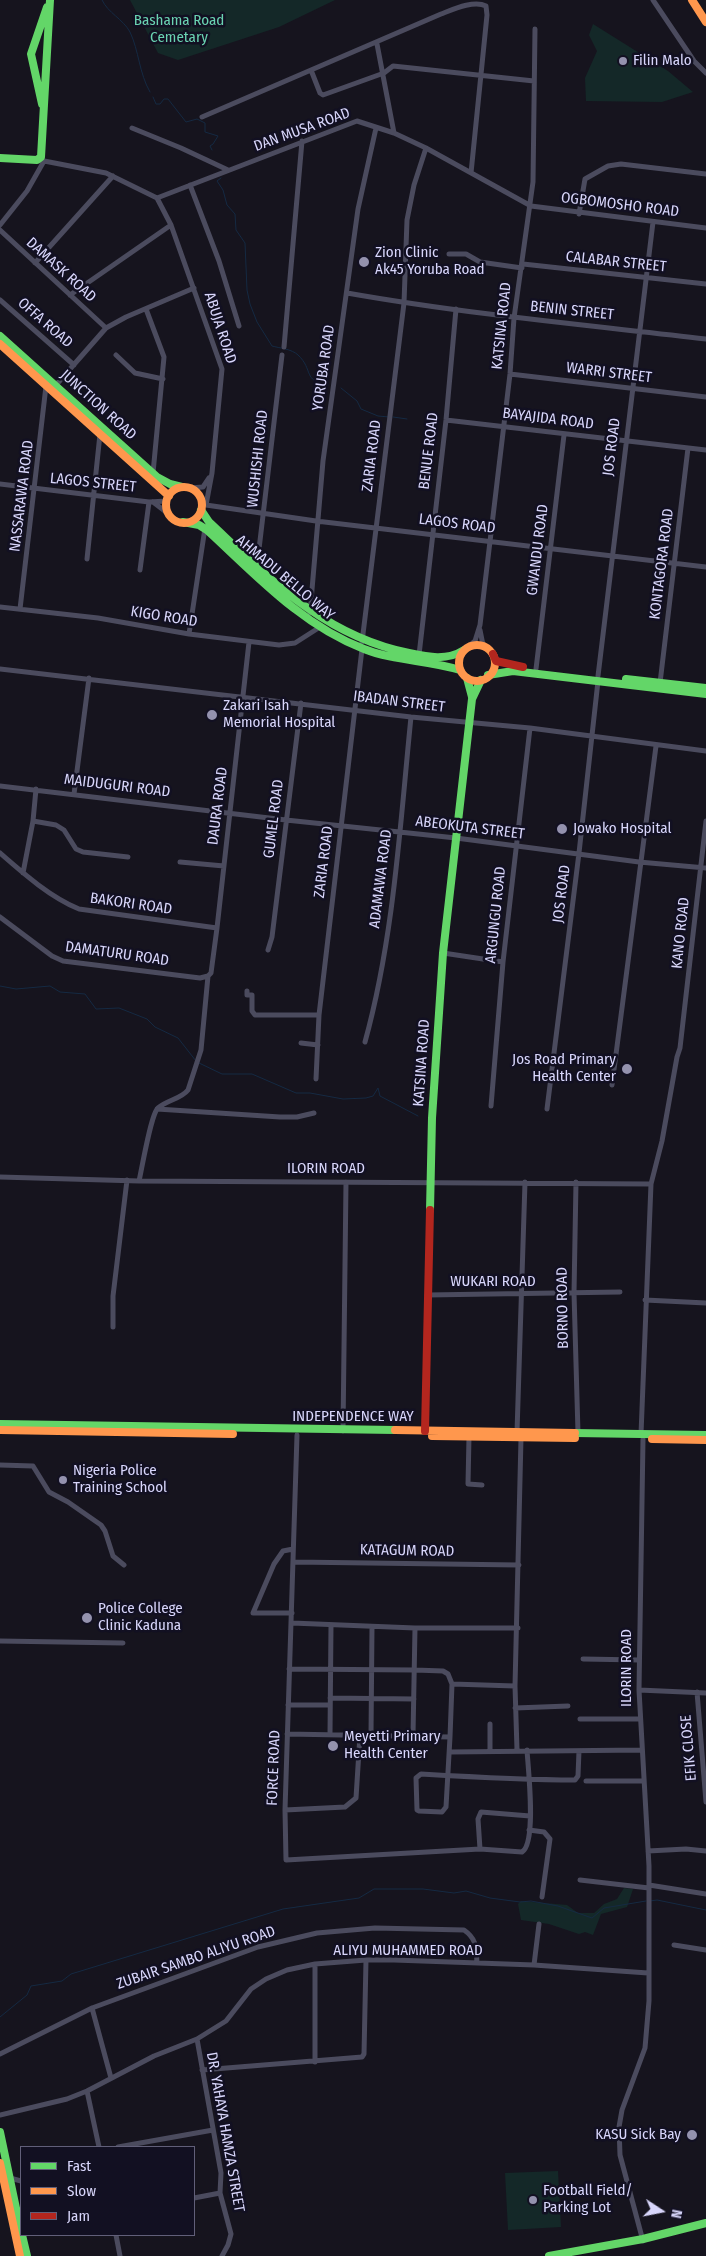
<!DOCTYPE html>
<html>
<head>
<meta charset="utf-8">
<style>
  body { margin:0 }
  #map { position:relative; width:706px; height:2256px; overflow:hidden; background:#16141e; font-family:"Fira Sans Condensed",sans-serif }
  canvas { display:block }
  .legend { position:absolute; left:20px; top:2146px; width:175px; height:90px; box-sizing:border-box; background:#121022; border:1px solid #615f79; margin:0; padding:6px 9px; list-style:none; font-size:15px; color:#d8d6fb }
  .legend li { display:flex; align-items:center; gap:10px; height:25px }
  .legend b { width:25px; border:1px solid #615f79 }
  .north { position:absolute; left:636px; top:2186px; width:50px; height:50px; -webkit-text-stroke:4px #121022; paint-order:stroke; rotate:101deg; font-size:14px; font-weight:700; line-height:20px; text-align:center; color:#d8d6fb }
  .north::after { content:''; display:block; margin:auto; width:18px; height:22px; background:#d8d6fb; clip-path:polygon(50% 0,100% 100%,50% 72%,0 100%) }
</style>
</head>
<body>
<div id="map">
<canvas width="706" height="2256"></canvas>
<ul class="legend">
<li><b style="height:6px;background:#63d668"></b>Fast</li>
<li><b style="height:6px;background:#ff974d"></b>Slow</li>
<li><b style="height:6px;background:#b3261e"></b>Jam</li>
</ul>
<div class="north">N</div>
</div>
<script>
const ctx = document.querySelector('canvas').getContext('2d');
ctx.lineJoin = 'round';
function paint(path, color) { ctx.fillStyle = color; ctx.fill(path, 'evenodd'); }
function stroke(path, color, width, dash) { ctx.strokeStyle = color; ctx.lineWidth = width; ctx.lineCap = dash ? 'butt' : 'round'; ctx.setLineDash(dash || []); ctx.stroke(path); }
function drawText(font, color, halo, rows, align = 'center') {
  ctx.font = font + ' "Fira Sans Condensed",sans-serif'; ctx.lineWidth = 5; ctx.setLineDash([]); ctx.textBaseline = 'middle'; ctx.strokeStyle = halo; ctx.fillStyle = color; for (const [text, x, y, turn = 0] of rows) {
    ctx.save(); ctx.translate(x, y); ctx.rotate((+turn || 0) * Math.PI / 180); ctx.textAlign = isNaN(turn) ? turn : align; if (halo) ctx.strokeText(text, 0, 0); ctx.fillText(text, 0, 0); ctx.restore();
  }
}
paint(new Path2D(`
  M130,0H335L279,27L178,60L158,53Z
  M593,24L668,71L693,92L662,102L586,101L585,78L597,51L589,35Z
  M624,1888L633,1889L627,1907L601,1914L593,1935L585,1932L579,1934L549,1924L521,1920L518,1904L521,1901L567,1905L578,1913H594L604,1904L617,1899Z
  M558,2171L561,2227L508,2230L505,2173Z`), '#142828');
stroke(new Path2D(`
  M102,0C108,13 123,19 130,32C139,51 139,73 150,92
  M153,97L156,104H160L164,99H168L186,122L197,119L205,123V132L218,136L213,144L210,146L212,150
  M221,178L217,181L223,190L227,205L235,214L236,230L245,243L247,290L250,304L257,322L272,346C279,348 292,349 298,355C314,370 302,381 328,385
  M341,388L357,401L361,409L378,416L389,417
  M393,417L407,419
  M0,986L16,989L50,986L60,992L85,994L96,1009L119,1008L147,1019L155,1027L178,1038L196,1061
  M199,1063L222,1074H252L296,1093H310L343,1099L366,1098L373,1096L378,1088L380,1096L418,1116
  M650,1901L657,1900L706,1910
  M0,2017L27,1995L31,1986L62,1981L71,1974L283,1909L359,1898L374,1889H423L454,1893L466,1891L490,1898L520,1902L531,1901L558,1906L592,1918L604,1908L646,1901`), '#152a43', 1);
stroke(new Path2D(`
  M653,0L694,61L706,73
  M377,44L394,133
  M311,70L320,93L323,95L384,73L393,66L534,81
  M202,117L441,14C454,9 474,0 486,6L487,15L471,173
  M132,128L181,148L228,170
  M39,160L106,173L157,198
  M190,185L219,261L239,326
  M157,198L357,121L394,133L426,148L531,206L706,228
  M157,198L171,225L222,369L212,473L206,505
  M579,214L585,179L608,166L621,164L706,174
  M0,225L27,191L44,161
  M0,230L106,328
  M449,254H466L480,262L522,268
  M35,263L113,176
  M523,264L706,284
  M347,293C466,314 586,325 706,339
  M70,295L171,225
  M0,300L74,365
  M146,309L164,357L153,473
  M284,347L302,141
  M116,355L135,373L163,379
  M510,374L706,397
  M56,385L106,328L126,317L194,288
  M446,420L706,450
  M0,484L149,502L167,501
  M190,488L203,487L209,478
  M153,502L170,515
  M206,505L316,521L706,567
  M87,559L100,434
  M257,566L282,355
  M140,570L149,502
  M0,607L98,618L189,634L279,645L295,643L320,627
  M20,609L46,386
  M310,613L323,461L358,209L376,128
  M480,630L483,645L489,649
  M189,634L205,528
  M362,642L404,303L407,220L414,185L426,148
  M469,646L475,641L480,625L510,374L514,318L533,182L535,29
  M419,655L446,420L456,309
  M0,669L411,717L530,728L706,751
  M536,669L564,435
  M598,676L653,222
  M660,683L688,448
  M0,786L286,820L456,838L639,862L706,868
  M74,794L89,678
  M33,821L56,825L64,830L76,849L83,852L128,857
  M0,853C24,874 50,897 79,909L217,928
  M180,862L224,866
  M23,873L33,821L36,789
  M0,917L52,956L63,961L200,978L208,976L211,973L217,928L249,642
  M268,950L272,937L301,703
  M443,953L503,962
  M247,991V995H252V1011L255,1015H319
  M365,1042C394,937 400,825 411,717
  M301,1043L318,1045
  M316,1079L319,1015L362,649
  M612,1085L656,746
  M491,1106L503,962L530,728
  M157,1109L280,1117H297L314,1113
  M547,1109L579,853L598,681
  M0,1177L139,1181L651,1184
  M139,1181C142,1168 151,1114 158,1108C167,1100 181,1099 188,1090L201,1050L208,976
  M576,1182L574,1293L578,1433
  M427,1295L620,1292
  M645,1300L706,1303
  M113,1327V1296L127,1180
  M343,1431L346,1182
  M517,1432L525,1182
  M641,1434L651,1184L662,1141L677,1057L680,1048L706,821
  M297,1435L285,1810L286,1860L480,1849L522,1852C537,1843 528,1768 527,1750
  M469,1437L468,1484L482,1485
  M643,1439L639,1690L649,1866V2001L645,2048L622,2110L619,2127L620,2155L643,2241
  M0,1465L33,1466L49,1492L68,1502L101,1525L105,1531L113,1556L124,1565
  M294,1562L519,1565
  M292,1613H253L274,1564L283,1551L293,1549
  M292,1623L415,1628H518
  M0,1641L123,1643
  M583,1659L639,1660
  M289,1669L415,1670L443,1671L448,1674L452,1684L450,1737L446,1807L442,1812L419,1811L417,1810L416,1778L421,1774C472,1777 523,1780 575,1780L578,1776L579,1751
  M452,1684L515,1686
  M639,1690L706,1693
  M697,1692L706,1802
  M330,1698L414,1699
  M288,1705H330
  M515,1708L568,1706
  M580,1719H640
  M287,1734L450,1737
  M330,1734L331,1625
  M371,1735L372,1627
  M413,1735L415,1628
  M517,1750L515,1686L521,1438
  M490,1751V1724
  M450,1752L642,1750
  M586,1781H644
  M285,1810L345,1807L356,1798L360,1735
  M529,1830L544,1832L550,1839L542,1897
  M480,1849L478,1819L481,1812L530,1816
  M648,1851L686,1849L706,1851
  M580,1880L649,1888
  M649,1885L706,1894
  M674,1945L706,1950
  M315,1964V2062
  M534,1965L539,1924
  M92,2008L111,2078
  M197,2039L221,2173L220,2193L231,2234L228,2245L222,2256
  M0,2054L92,2008L258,1947L317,1933L375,1928L464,1930C477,1939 476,1948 477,1963
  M202,2070L362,2057L364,2054L366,1960
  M87,2091L99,2147
  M0,2115L67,2099L87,2091L154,2056L197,2039L226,2021L251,1989L266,1979L287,1970L315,1964L366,1960H394L534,1965L648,1973
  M118,2147L213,2130
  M10,2178L21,2181
  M194,2198L220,2193
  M116,2235L120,2256`), '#4b4b5e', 5);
stroke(new Path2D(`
  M42,104L31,54L47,7
  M0,158L37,160L41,157L50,0
  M0,336L157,477L170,484L182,487
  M201,510L209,522C270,579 324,636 409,653C428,657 447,661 464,650
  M183,522L199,525L207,530C255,574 301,625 364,649C394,661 428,660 460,670
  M488,675L513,671L706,694
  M467,678L472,697
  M626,679L706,688
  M430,1210L432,1118L443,953L472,699L481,680
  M0,1424L395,1430
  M575,1433L706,1435
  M0,2132L21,2232
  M22,2235L27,2256
  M549,2256L643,2239L706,2223`), '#63d668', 8);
stroke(new Path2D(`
  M692,0L706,22
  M0,344L169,496
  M166 505a18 18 0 1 1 36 0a18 18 0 1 1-36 0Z
  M459 663a18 18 0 1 1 36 0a18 18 0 1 1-36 0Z
  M0,1430L233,1434
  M395,1430L575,1433
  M432,1436L575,1438
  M652,1439L706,1440
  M0,2163L20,2256`), '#ff974d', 8);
stroke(new Path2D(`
  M493,654L496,661L523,667
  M425,1431L430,1210`), '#b3261e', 8);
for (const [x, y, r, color] of [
  [623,61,5,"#9492ae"],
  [364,262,6,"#9492ae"],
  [212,715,6,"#9492ae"],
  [562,829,6,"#9492ae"],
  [627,1069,6,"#9492ae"],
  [63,1480,5,"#9492ae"],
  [87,1618,6,"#9492ae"],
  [333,1746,6,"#9492ae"],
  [692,2135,6,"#9492ae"],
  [533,2200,5,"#9492ae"]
]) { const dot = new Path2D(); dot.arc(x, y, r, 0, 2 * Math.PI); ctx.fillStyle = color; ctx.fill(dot); stroke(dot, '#121022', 2); }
drawText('15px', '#6ad3b2', '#121022', [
  ["Bashama Road",179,21],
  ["Cemetary",179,38]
]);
drawText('15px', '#d8d6fb', '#121022', [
  ["Filin Malo",633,61],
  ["Zion Clinic",375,253],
  ["Ak45 Yoruba Road",375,270],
  ["Zakari Isah",223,706],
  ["Memorial Hospital",223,723],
  ["Jowako Hospital",573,829],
  ["Jos Road Primary",616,1060,"right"],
  ["Health Center",616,1077,"right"],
  ["Nigeria Police",73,1471],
  ["Training School",73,1488],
  ["Police College",98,1609],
  ["Clinic Kaduna",98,1626],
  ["Meyetti Primary",344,1737],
  ["Health Center",344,1754],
  ["KASU Sick Bay",681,2135,"right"],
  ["Football Field/",543,2191],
  ["Parking Lot",543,2208]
], 'left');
drawText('15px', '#d8d6fb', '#121022', [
  ["DAN MUSA ROAD",302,130,-20],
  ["OGBOMOSHO ROAD",620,205,7],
  ["CALABAR STREET",616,262,6],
  ["DAMASK ROAD",61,270,42],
  ["BENIN STREET",572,311,6],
  ["OFFA ROAD",45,323,41],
  ["KATSINA ROAD",502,326,-84],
  ["ABUJA ROAD",220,328,72],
  ["YORUBA ROAD",324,368,-82],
  ["WARRI STREET",609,373,7],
  ["JUNCTION ROAD",98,405,42],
  ["BAYAJIDA ROAD",548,419,7],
  ["JOS ROAD",612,447,-83],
  ["BENUE ROAD",429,451,-83],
  ["ZARIA ROAD",372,456,-83],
  ["WUSHISHI ROAD",258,459,-84],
  ["LAGOS STREET",93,483,6],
  ["NASSARAWA ROAD",22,496,-83],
  ["LAGOS ROAD",457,524,7],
  ["GWANDU ROAD",538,550,-83],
  ["KONTAGORA ROAD",662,564,-83],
  ["AHMADU BELLO WAY",285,578,40],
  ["KIGO ROAD",164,617,9],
  ["IBADAN STREET",399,702,7],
  ["MAIDUGURI ROAD",117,786,7],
  ["DAURA ROAD",218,806,-83],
  ["GUMEL ROAD",274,819,-83],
  ["ABEOKUTA STREET",470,828,7],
  ["ZARIA ROAD",324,862,-83],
  ["ADAMAWA ROAD",381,879,-83],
  ["JOS ROAD",562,894,-83],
  ["BAKORI ROAD",131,904,8],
  ["ARGUNGU ROAD",496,915,-84],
  ["KANO ROAD",681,933,-84],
  ["DAMATURU ROAD",117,954,8],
  ["KATSINA ROAD",422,1063,-86],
  ["ILORIN ROAD",326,1169],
  ["WUKARI ROAD",493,1282],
  ["BORNO ROAD",563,1308,-91],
  ["INDEPENDENCE WAY",353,1417],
  ["KATAGUM ROAD",407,1551,1],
  ["ILORIN ROAD",627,1668,-90],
  ["EFIK CLOSE",689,1748,-95],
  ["FORCE ROAD",274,1768,-88],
  ["ALIYU MUHAMMED ROAD",408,1951],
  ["ZUBAIR SAMBO ALIYU ROAD",196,1958,-19],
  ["DR. YAHAYA HAMZA STREET",225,2132,80]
]);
</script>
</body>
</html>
